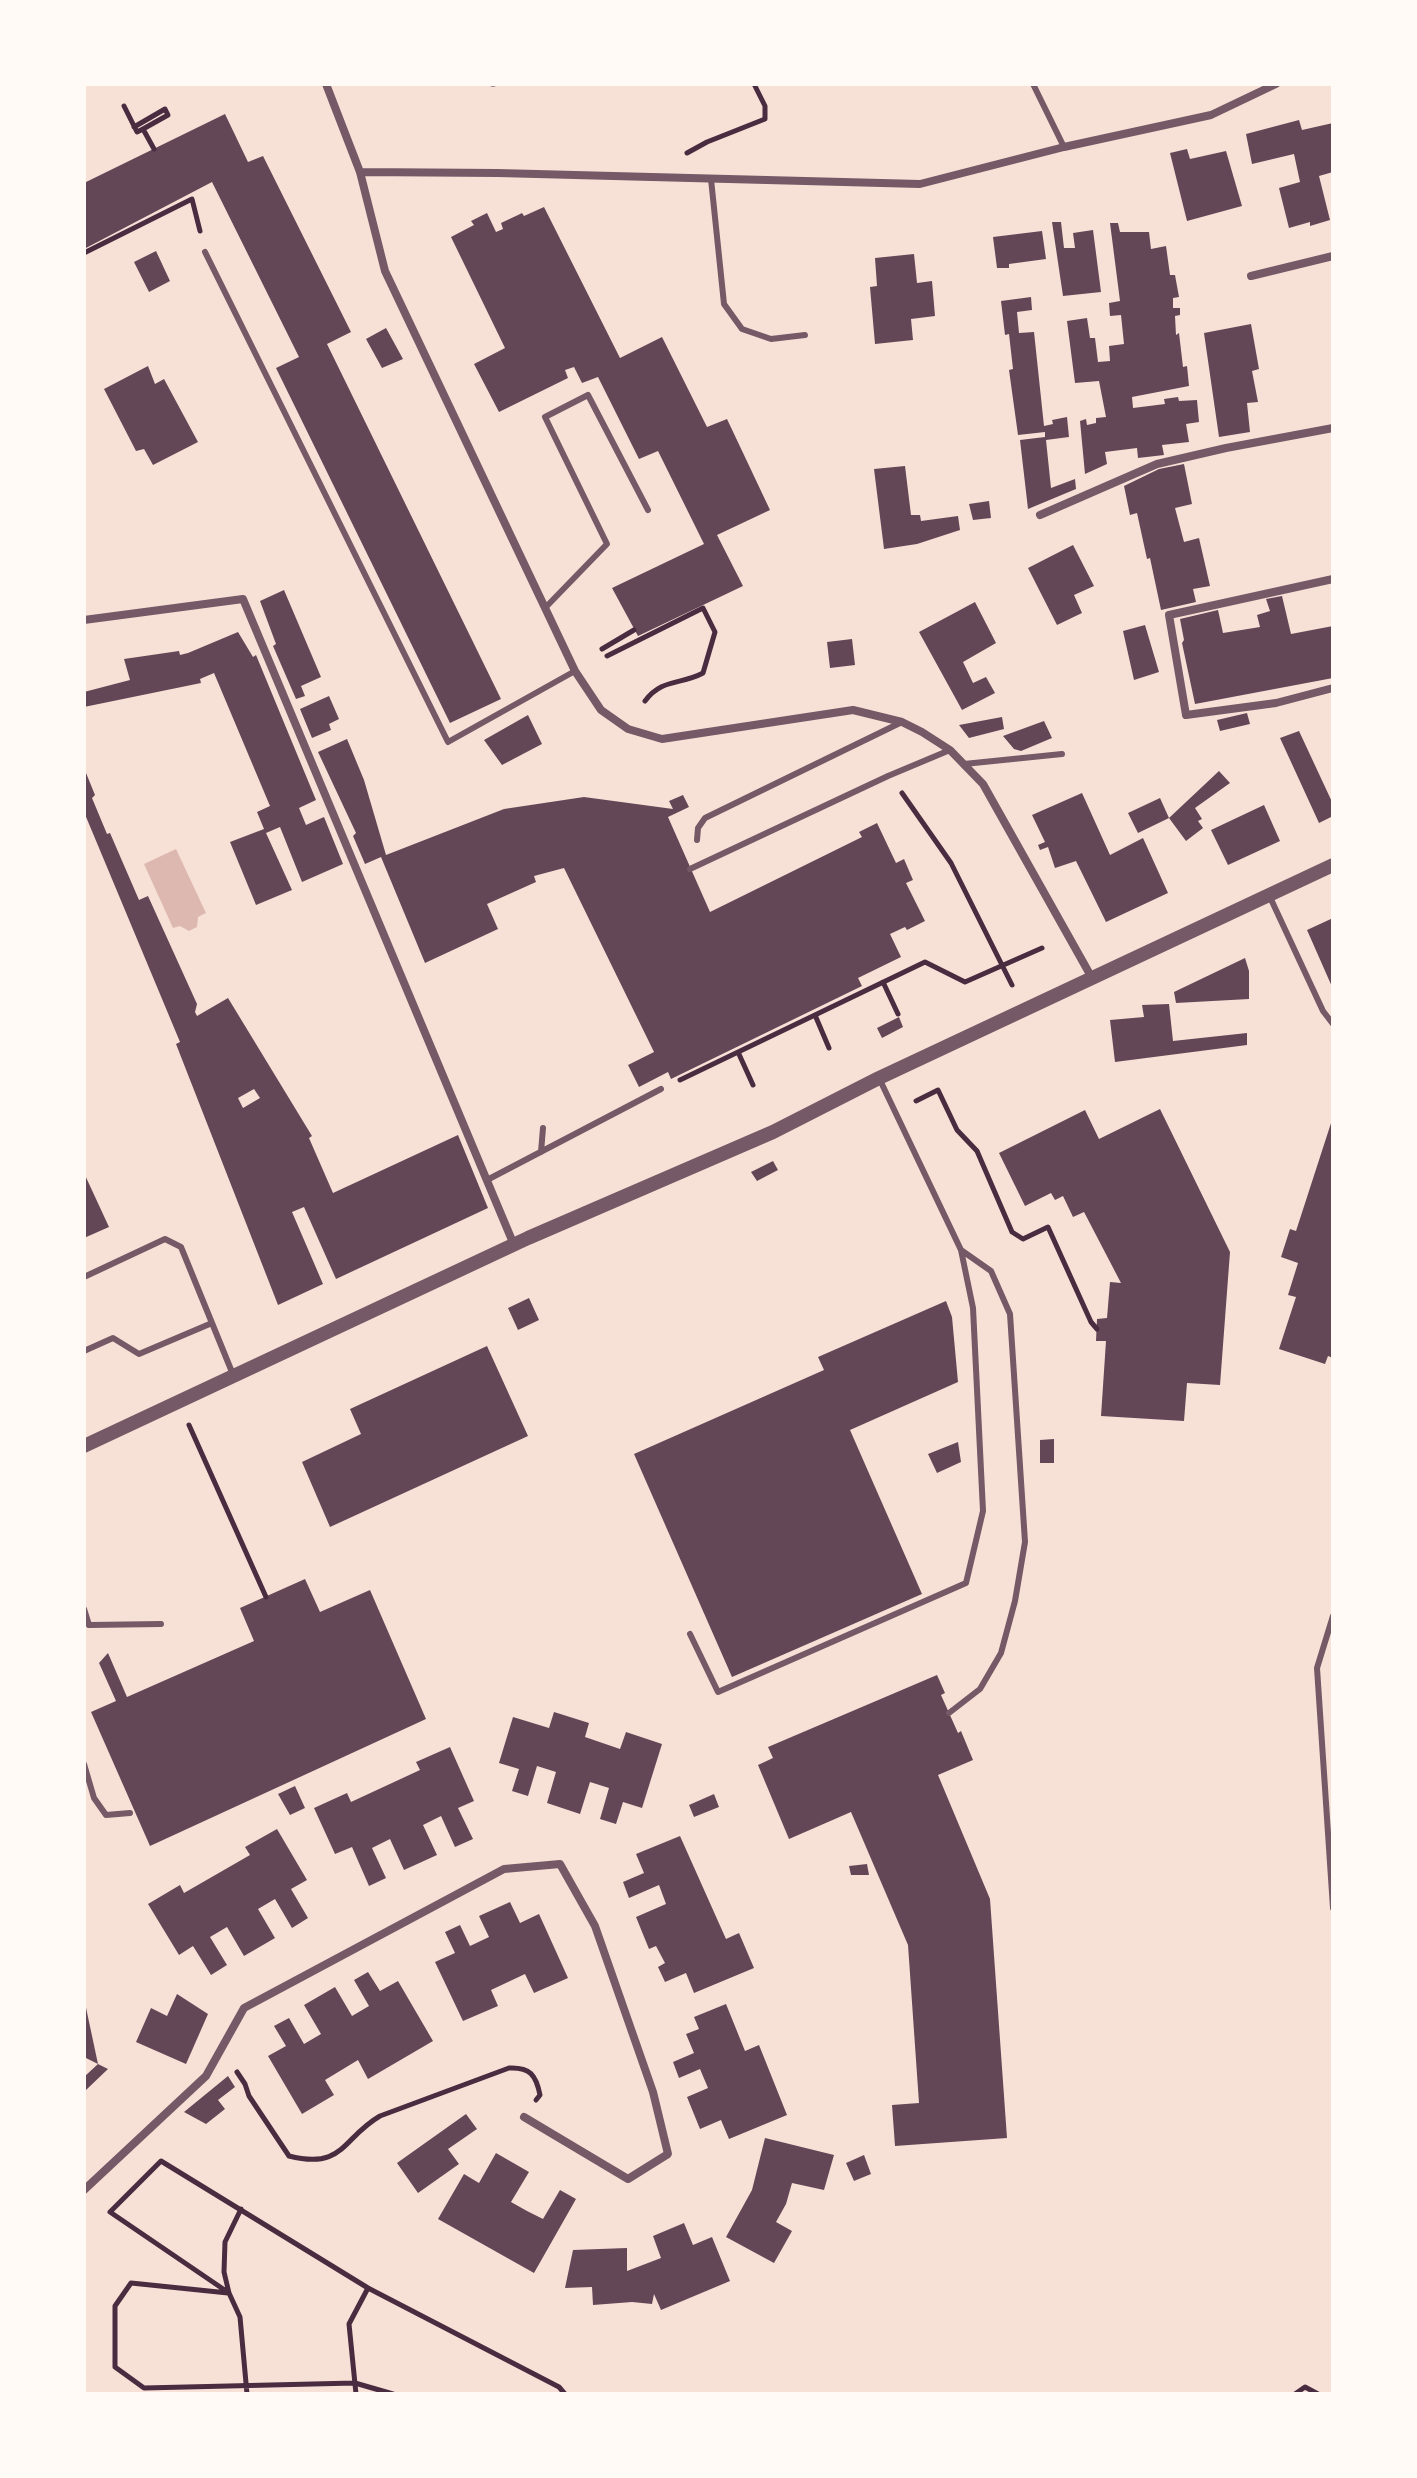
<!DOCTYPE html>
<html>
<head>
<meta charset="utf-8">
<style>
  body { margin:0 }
  #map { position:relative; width:1417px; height:2478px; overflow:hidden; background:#f7e1d7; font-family:"Fira Sans",sans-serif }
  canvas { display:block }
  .frame { position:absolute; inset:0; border:86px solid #fffaf5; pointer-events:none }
</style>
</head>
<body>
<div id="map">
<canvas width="1417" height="2478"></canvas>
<div class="frame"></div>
</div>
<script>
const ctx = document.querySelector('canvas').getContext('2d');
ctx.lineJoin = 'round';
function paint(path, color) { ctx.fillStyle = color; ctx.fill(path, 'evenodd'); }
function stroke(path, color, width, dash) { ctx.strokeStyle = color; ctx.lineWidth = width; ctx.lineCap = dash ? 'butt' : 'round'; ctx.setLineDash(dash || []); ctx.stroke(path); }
paint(new Path2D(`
  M176,849L206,913L198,917L197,927L189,931L180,926L173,928L144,864Z`), '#dcb8b0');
paint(new Path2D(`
  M225,114L248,162L263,156L351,332L327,344L501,699L450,723L276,368L299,357L212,182L84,249V183Z
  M1299,120L1302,130L1333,123V172L1319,176L1330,220L1310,226V222L1289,228L1279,188L1300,182L1294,154L1252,164L1246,134Z
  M1187,149L1190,159L1226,151L1242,206L1187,221L1170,153Z
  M544,207L620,358L662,337L707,427L727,419L770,510L717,535L743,586L638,636L612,588L704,544L658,451L639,459L598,377L582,383L574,367L565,370L568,378L499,412L474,364L505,348L451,237L474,225L471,221L487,213L496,232L503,229L501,223L518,215L522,213L524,216Z
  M1052,222H1061L1064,248H1075L1073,233L1093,230L1101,292L1063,296Z
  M1110,223H1118L1120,232H1149L1151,249L1166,246L1170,275H1175L1179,297L1173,298V308H1180V315L1175,316L1176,335L1179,333L1183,367L1187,366L1189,386L1132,397L1133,408L1165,404L1164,399L1178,397L1179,401L1197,400L1199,422L1186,424L1189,442L1162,445L1164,455L1138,458L1137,448L1105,452L1107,464L1085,474L1080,421L1086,419L1087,425L1096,423V418L1106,417L1099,381L1075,383L1067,321L1087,318L1090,338H1095L1098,362L1110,361L1109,346L1124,344L1121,315L1110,316L1109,303L1120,301Z
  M1042,231L1046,259L1009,264V268H997L993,237Z
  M156,251L170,281L149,292L134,262Z
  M914,254L917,283L932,281L935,316L911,319L913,340L875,344L870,287L877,286L875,258Z
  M1031,297L1032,310L1017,312L1019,333L1034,332L1044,426L1053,424L1052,420L1067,417L1069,437L1046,440L1051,488L1075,479L1076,489L1028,509L1020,440L1045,437V432L1018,435L1009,370L1013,369L1009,334L1005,335L1001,301Z
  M1251,324L1259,369L1252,371L1258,402L1247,403L1250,432L1219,437L1204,333Z
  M386,328L403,359L382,368L366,339Z
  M148,366L155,384L164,379L198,442L153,465L144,449L136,451L104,389Z
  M1184,464L1192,504L1175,508L1184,542L1199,538L1210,586L1193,589L1196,602L1161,610L1150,558L1147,559L1137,513L1130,515L1124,486L1159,469Z
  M905,466L911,515H920L921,521L958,516L960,530L917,544L884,549L874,469Z
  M989,501L991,518L973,520L969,504Z
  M1073,545L1094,586L1074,595L1082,613L1057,625L1028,568Z
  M284,590L321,677L301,686L305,696L296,699L273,646L276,644L260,601Z
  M1282,596L1291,634L1333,626V678L1195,704L1182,643L1184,640L1180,619L1218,610L1223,633L1260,627L1257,615L1270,611L1266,599Z
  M975,602L996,643L963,662L973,683L986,677L995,693L962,710L919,632Z
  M1145,625L1159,672L1134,680L1123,631Z
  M238,632L253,657L256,655L316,800L299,808L306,825L324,817L343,864L302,882L280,827L266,833L292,890L256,905L230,842L264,829L257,812L270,806L214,673L200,679L201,683L84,707V692L130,680L124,659L179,651L180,655L188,653Z
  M852,639L855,665L830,668L827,642Z
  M329,696L339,719L329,724L331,730L312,738L300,709Z
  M1247,713L1250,724L1220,731L1217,720Z
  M528,715L542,744L502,765L484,740Z
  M1002,717L1004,729L969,738L959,725Z
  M1044,721L1052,738L1021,751L1014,749L1003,736Z
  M1299,731L1333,804V816L1319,823L1280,738Z
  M347,739L364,780L386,855L504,809L584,797L673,809L669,801L683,795L689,807L668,817L710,912L862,837L859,832L877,823L896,863L904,859L913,880L906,883L925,921L907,930L905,927L890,934L901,957L858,978L862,986L671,1079L668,1072L639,1087L628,1065L654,1052L564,868L534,876L536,882L487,904L498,929L425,963L381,857L365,864L353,836L356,833L318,752Z
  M84,768L95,795L92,798L107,834L110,833L139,900L148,896L197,1004L195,1012L197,1016L228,998L312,1136L309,1138L333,1193L458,1135L488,1208L336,1279L304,1207L292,1212L323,1284L278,1305L176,1044L180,1042L84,812ZM254,1089L260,1098L243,1108L238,1098Z
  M1219,771L1230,783L1195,808L1202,819L1198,821L1203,828L1186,841L1169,818L1138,833L1128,813L1160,798L1169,818Z
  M1082,793L1110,855L1143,838L1168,893L1106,922L1076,861L1055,868L1048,847L1040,850L1038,845L1045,842L1032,815Z
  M1264,805L1280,841L1228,865L1211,830Z
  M1333,918V989L1307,930Z
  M1245,958L1249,971V999L1176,1003L1174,992Z
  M1169,1004L1173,1041L1247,1033V1045L1115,1062L1110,1020L1144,1017L1142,1005Z
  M899,1017L903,1027L882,1038L877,1028Z
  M1160,1109L1230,1252L1220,1385L1187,1383L1184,1421L1101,1416L1106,1341H1096L1097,1319L1107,1318L1110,1282L1121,1283L1084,1212L1073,1217L1063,1196L1055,1200L1051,1193L1025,1206L999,1153L1085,1110L1099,1139Z
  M1332,1120L1333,1358L1328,1356L1325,1364L1279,1349L1296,1297L1288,1295L1298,1263L1281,1257L1290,1229L1296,1231Z
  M773,1161L778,1170L757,1181L751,1172Z
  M84,1173L109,1227L84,1238Z
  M529,1298L539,1320L518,1330L508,1308Z
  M946,1301L952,1317L958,1382L850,1430L922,1594L732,1677L634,1454L824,1370L818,1357Z
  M487,1346L528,1436L330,1527L302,1462L361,1434L350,1409Z
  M1054,1439V1463H1040V1440Z
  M958,1442L961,1462L937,1473L928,1454Z
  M305,1579L320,1612L370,1590L426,1719L150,1846L91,1712L116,1701L99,1663L108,1653L127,1697L254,1641L240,1608Z
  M937,1675L945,1693L941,1695L958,1733L961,1731L973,1760L938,1775L990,1899L1007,2138L895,2146L892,2105L919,2103L908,1945L851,1812L789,1839L758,1765L773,1758L768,1747Z
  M554,1712L589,1723L585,1737L620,1749L626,1732L662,1744L642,1808L623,1802L616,1824L600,1819L609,1788L590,1782L580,1814L547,1803L556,1772L537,1766L528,1796L512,1791L519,1769L499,1763L513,1717L549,1728Z
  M450,1747L474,1801L458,1808L473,1839L455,1847L441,1816L423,1825L437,1855L404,1870L390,1839L372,1848L386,1878L369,1886L352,1847L335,1854L314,1808L347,1793L351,1802L420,1770L416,1762Z
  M295,1786L305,1808L290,1815L278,1794Z
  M714,1794L719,1807L694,1817L689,1805Z
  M277,1829L307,1880L291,1889L308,1918L292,1928L275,1899L258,1909L275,1938L244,1956L227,1927L210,1937L227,1965L211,1975L193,1946L179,1955L148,1904L180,1885L184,1893L250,1855L245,1847Z
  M680,1836L726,1939L739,1933L754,1968L694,1993L686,1973L665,1982L658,1967L665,1963L656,1946L649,1949L636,1917L666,1904L659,1885L629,1898L623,1882L644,1873L636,1854Z
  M867,1864L869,1875H851L849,1866Z
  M510,1902L520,1923L539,1914L568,1978L534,1993L525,1974L491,1990L498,2006L463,2021L435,1962L455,1953L445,1932L460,1925L470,1946L489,1937L479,1916Z
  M368,1972L380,1991L398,1981L433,2041L368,2079L358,2060L325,2080L334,2095L302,2114L268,2056L286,2046L274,2026L289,2018L304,2044L321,2034L304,2005L335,1987L352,2016L369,2006L354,1980Z
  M177,1994L208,2014L186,2064L136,2042L151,2008L167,2016Z
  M84,2003H85L98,2064L84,2057Z
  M726,2004L745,2051L759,2045L787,2115L729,2139L721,2120L700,2129L687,2097L708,2088L700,2069L679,2078L673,2062L694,2053L686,2034L699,2029L694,2017Z
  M98,2064L108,2069L86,2090L84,2077Z
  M228,2076L235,2087L218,2100L225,2109L206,2124L184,2112Z
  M466,2114L477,2129L448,2149L459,2164L418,2193L397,2163Z
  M765,2138L834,2155L824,2190L792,2183L786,2204L776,2222L792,2231L774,2263L726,2237L752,2190Z
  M496,2153L529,2172L511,2202L527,2211L543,2219L560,2190L576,2199L534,2273L438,2219L464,2174L479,2183Z
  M864,2155L871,2174L854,2181L846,2163Z
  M684,2223L693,2245L712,2237L730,2281L661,2310L654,2294L652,2304L632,2302L593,2305L592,2287L565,2288L573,2250L627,2248V2271L661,2258L653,2236Z`), '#644757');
stroke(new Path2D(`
  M492,84H494
  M124,106L137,132L143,129
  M134,127L165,109L168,115L143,129L154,149
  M687,153L707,142L765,119V106L754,84
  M84,253L192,199L200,231
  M602,649L634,630
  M607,656L703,608L715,632L703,673C681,685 662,678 645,701
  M902,793L951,863L1012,985
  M883,982L898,1014
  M815,1015L829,1048
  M738,1052L753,1085
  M680,1080L925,962L965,982L1042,948
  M916,1101L938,1090L957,1130L977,1151L1012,1232L1023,1239L1048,1227L1091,1322L1097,1329
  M189,1425L266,1597
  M237,2072L245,2084L249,2096L289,2156C344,2170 342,2138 380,2116L509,2068C530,2067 536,2075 540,2095L536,2100
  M241,2209L225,2242L224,2272L229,2293L240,2317L247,2394
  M228,2293L131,2283L115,2306V2367L144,2388L355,2383L393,2394
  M229,2293L110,2212L161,2161L368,2288L559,2387L565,2394
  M356,2394L349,2324L368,2288
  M1295,2394L1305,2387L1318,2394`), '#4a2c40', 5);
stroke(new Path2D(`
  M1033,84L1064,147
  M711,179L724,304L742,329L771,339L805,335
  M205,252L448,742L575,671
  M545,608L607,544L545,417L588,395L648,510
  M964,764L1062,754
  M697,840L698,828L705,818L902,722
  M690,869L888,776L950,750
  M1269,895L1323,1011L1333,1024
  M541,1152L543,1128
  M487,1180L661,1089
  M84,1277L165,1239L181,1247L234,1377
  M84,1351L113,1338L139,1354L212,1323
  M84,1609L89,1625
  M1333,1616L1317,1668L1333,1908
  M84,1622L89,1625L161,1624
  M690,1634L718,1692L966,1583L983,1511L973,1308L961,1250L879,1078
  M949,1713L980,1689L1001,1653L1015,1601L1025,1542L1010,1314L991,1271L961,1250
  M84,1764L94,1798L106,1815L130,1813`), '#755966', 6);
stroke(new Path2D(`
  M326,84L360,172L385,271L575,671L601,710L628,729L662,739L853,710L902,722L922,732L950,750L983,784L1092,978
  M360,172L498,173L920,184L1064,147L1211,115L1276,84
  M1251,276L1333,256
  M1040,515L1157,464L1226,448L1333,428
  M1333,579L1169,615L1186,715L1276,703L1333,688
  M84,620L243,599L514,1245
  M84,2190L206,2076L244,2008L504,1869L560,1864L595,1926L653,2092L668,2154L628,2179L524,2117`), '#755966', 8);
stroke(new Path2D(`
  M84,1446L528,1238L773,1132L879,1078L1333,865`), '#755966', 14);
</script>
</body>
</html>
